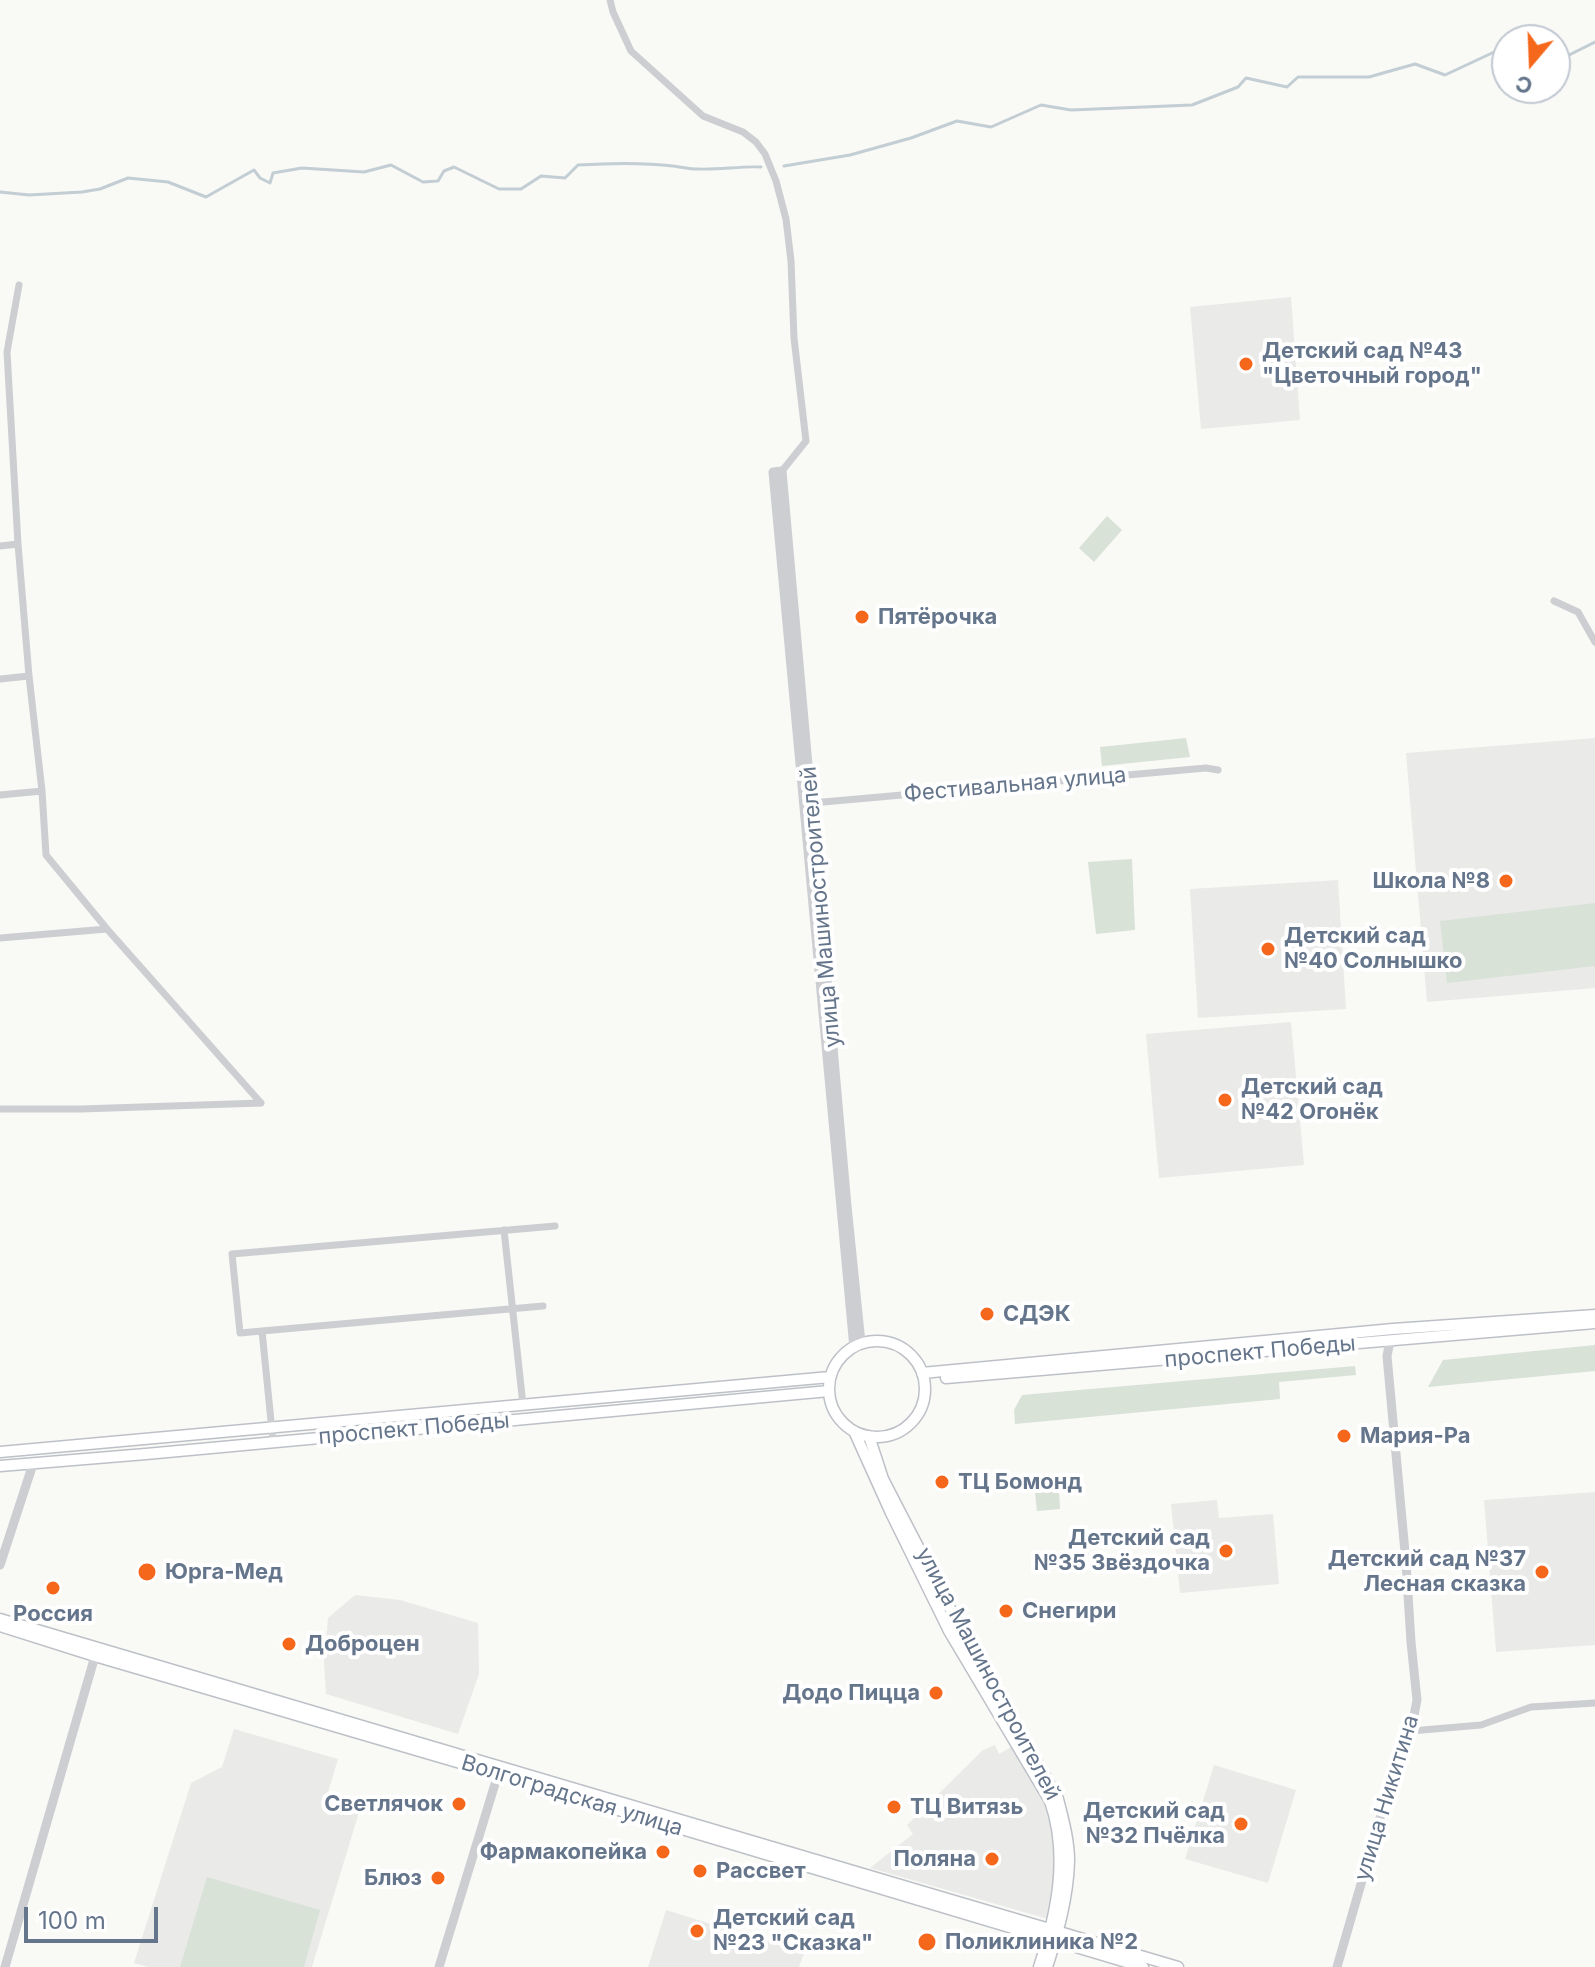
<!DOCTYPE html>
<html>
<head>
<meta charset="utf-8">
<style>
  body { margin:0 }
  #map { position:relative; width:1595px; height:1967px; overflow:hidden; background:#f9f9f6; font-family:Inter,sans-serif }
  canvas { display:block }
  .north { position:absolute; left:1491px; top:24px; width:80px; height:80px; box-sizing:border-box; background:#fff; border:2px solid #c1c8d1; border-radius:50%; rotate:199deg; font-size:22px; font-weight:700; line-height:32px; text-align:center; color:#65758b }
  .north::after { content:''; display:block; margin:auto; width:28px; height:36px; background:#f5671a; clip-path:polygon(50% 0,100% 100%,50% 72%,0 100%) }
  .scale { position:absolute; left:24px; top:1907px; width:134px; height:36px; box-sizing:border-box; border:4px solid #65758b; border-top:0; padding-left:10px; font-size:24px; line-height:28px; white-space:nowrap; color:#65758b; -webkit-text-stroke:6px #fff; paint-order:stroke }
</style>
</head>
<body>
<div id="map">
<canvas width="1595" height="1967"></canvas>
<div class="north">С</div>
<div class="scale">100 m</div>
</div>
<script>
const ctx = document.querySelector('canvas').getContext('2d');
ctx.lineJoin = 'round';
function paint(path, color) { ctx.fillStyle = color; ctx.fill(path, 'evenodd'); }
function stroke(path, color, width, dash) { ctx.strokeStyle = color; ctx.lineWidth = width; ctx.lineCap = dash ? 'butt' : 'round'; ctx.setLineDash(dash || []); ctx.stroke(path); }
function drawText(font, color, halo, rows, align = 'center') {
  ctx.font = font + ' Inter,sans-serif'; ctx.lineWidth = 8; ctx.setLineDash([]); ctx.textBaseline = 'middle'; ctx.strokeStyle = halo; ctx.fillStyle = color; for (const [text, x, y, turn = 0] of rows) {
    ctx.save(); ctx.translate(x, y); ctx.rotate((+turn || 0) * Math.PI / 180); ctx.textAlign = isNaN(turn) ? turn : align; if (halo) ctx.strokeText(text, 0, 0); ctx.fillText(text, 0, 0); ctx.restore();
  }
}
paint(new Path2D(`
  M1291,297L1300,420L1201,429L1190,307Z
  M1595,738V988L1427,1002L1406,753Z
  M1338,880L1346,1009L1198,1018L1190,889Z
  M1291,1022L1304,1165L1159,1178L1146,1034Z
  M1595,1492V1645L1496,1652L1484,1500Z
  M1217,1500L1219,1518L1273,1514L1279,1584L1180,1593L1171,1504Z
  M355,1595L400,1600L478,1623L479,1674L458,1734L326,1694L324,1663L328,1618Z
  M234,1729L338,1759L326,1799L360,1809L312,1967H148L134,1963L191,1783L222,1767Z
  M995,1745L999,1754L1011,1747L1038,1785L1054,1823L1057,1858L1055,1890L1048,1919L870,1868L913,1834L907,1825L983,1750Z
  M1214,1765L1296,1790L1268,1883L1185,1859Z
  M666,1910L804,1953L799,1967H648Z`), '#eaeae9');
paint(new Path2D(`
  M1107,516L1122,530L1094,562L1079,548Z
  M1186,738L1190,757L1102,766L1100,747Z
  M1132,859L1135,930L1096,934L1088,862Z
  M1595,903V966L1447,983L1440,921Z
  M1595,1345V1371L1428,1387L1443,1360Z
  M1355,1366L1356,1375L1279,1382L1280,1399L1015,1424L1014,1410L1022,1395Z
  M1059,1491L1060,1509L1037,1511L1035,1493Z
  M207,1877L320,1910L304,1967H180Z`), '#d9e2d7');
stroke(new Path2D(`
  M1555,53L1567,56L1595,42
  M784,166L850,155L911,138L957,121L991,127L1041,105L1071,110L1192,105L1238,87L1246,78L1287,87L1298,77H1369L1415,64L1445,75L1507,46
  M0,192L29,195L82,192L100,189L128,178L168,182L206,197L254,170L260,178L270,183L273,173L302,168L364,172L391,165L423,182L438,181L444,171L454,167L499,189H521L541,176L565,178L578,165C610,163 641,162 673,166C681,167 690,169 698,169C719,170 740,166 761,167`), '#c3cdd4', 3);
const secondary = new Path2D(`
  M829 1389a48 48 0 1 1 96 0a48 48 0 1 1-96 0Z
  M922,1373L1393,1329L1595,1315
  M946,1378L1595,1323
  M854,1431L891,1513L949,1631L1050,1801C1069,1856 1057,1913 1039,1967
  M869,1436L883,1479L959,1626L1058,1799C1063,1819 1069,1840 1069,1861C1068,1897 1058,1933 1047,1967
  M0,1452L830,1377
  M0,1466L146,1454L829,1391
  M0,1619L1178,1967
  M0,1626L95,1656L498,1774L1143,1967`);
stroke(secondary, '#bdc1c7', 13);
stroke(new Path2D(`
  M610,0L613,12L631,51L703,116L743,132L756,142L765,154L776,181L786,219L791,261L794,338L806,441L782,471
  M19,285L7,352L18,544L29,676L42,791L46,855L107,929L261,1103
  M0,546L18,544
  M1554,601L1578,612L1595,642
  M0,679L29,676
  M0,795L42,791
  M812,803L1206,768L1218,770
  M0,938L107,929
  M0,1109H81L261,1103
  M504,1230L523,1405
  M262,1331L543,1306
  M273,1441L262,1331L240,1333L232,1254L555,1226
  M1411,1731L1481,1725L1531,1707L1595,1703`), '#ccced2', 7);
stroke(new Path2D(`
  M854,1348L773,472L782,471L847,1206L861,1343
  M0,1565L33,1464
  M5,1967L95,1656
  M439,1967L498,1774
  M1337,1967L1402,1742L1411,1731L1417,1700L1411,1642L1406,1563L1387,1356L1390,1341`), '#ccced2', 9);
stroke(secondary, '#fff', 10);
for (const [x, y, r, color] of [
  [1246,364,8,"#f5671a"],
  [862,617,8,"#f5671a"],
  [1506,881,8,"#f5671a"],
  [1268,949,8,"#f5671a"],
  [1225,1100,8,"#f5671a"],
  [987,1314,8,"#f5671a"],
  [1344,1436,8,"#f5671a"],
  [942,1482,8,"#f5671a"],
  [1226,1551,8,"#f5671a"],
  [147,1572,10,"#f5671a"],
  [1542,1572,8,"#f5671a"],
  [53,1588,8,"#f5671a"],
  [1006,1611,8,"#f5671a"],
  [289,1644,8,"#f5671a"],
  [936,1693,8,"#f5671a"],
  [459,1804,8,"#f5671a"],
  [894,1807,8,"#f5671a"],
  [1241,1824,8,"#f5671a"],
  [663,1852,8,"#f5671a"],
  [992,1859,8,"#f5671a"],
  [700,1871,8,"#f5671a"],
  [438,1878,8,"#f5671a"],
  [697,1931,8,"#f5671a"],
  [927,1942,10,"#f5671a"]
]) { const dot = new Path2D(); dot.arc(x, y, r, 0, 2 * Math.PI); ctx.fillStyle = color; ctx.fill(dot); stroke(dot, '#fff', 3); }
drawText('bold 22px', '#65758b', '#fff', [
  ["Детский сад №43",1262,351],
  ["\"Цветочный город\"",1262,376],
  ["Пятёрочка",878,617],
  ["Школа №8",1490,881,"right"],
  ["Детский сад",1284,936],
  ["№40 Солнышко",1284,961],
  ["Детский сад",1241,1087],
  ["№42 Огонёк",1241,1112],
  ["СДЭК",1003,1314],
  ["Мария-Ра",1360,1436],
  ["ТЦ Бомонд",958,1482],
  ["Детский сад",1210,1538,"right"],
  ["№35 Звёздочка",1210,1563,"right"],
  ["Детский сад №37",1526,1559,"right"],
  ["Лесная сказка",1526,1584,"right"],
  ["Юрга-Мед",165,1572],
  ["Снегири",1022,1611],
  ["Россия",53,1614,"center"],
  ["Доброцен",305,1644],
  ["Додо Пицца",920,1693,"right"],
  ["Светлячок",443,1804,"right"],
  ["ТЦ Витязь",910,1807],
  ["Детский сад",1225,1811,"right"],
  ["№32 Пчёлка",1225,1836,"right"],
  ["Фармакопейка",647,1852,"right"],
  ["Поляна",976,1859,"right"],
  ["Рассвет",716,1871],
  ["Блюз",422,1878,"right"],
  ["Детский сад",713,1918],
  ["№23 \"Сказка\"",713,1943],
  ["Поликлиника №2",945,1942]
], 'left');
drawText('22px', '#65758b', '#fff', [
  ["Фестивальная улица",1015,785,-5],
  ["улица Машиностроителей",821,907,-95],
  ["проспект Победы",1260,1352,-5],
  ["проспект Победы",414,1429,-5],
  ["улица Машиностроителей",988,1674,62],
  ["Волгоградская улица",572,1796,17],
  ["улица Никитина",1387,1798,-73]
]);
</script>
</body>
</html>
